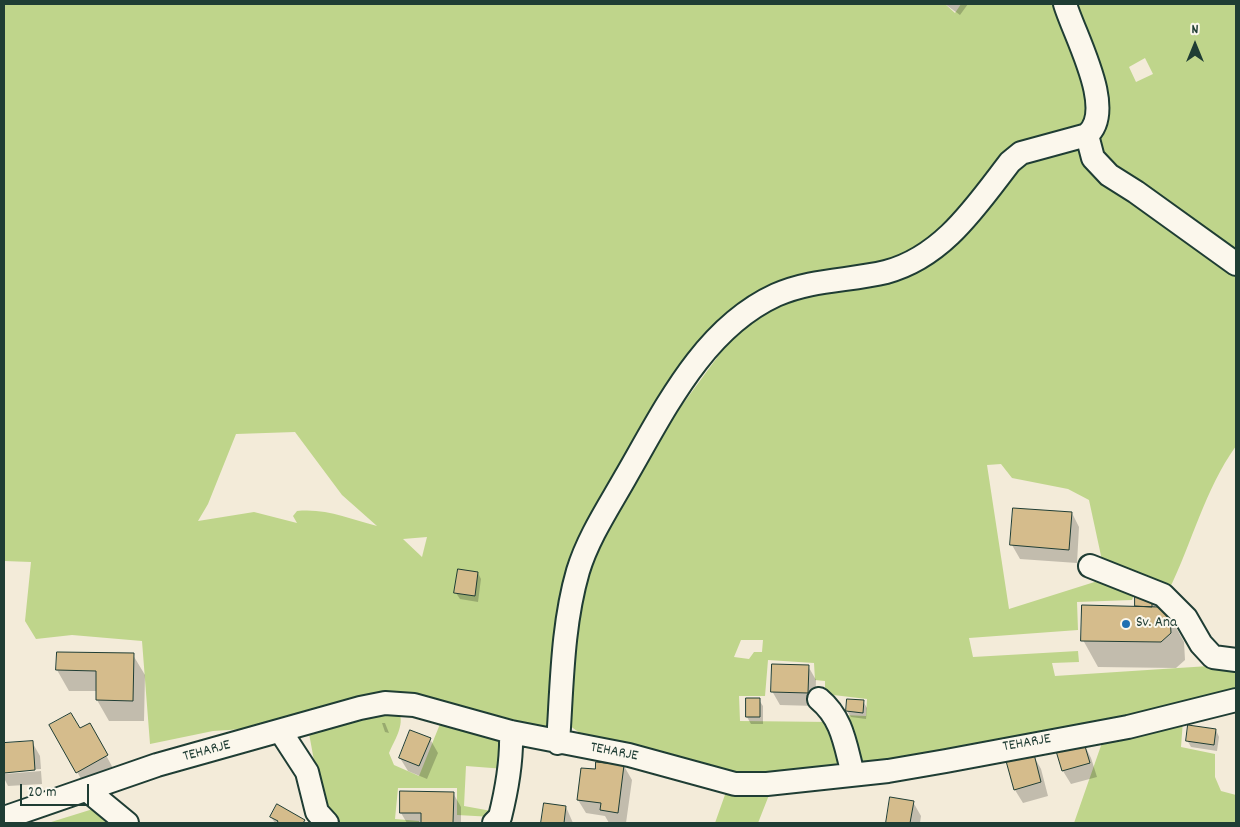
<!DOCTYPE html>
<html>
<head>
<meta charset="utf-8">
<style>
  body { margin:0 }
  #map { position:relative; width:1240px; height:827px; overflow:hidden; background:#f3ebd9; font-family:Dekko,sans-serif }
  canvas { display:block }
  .frame { position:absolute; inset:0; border:5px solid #1f3d34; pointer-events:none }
  .north { position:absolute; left:1170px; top:20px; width:50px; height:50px; -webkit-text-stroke:4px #fbf7ec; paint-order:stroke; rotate:0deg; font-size:14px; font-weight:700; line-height:20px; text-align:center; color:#1f3d34 }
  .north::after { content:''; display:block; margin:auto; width:18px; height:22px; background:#1f3d34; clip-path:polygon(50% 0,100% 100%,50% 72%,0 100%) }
  .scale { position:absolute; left:20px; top:784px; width:69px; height:22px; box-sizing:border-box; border:2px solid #1f3d34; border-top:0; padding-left:6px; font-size:15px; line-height:18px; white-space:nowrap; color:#1f3d34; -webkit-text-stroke:4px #fbf7ec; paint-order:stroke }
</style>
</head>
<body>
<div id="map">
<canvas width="1240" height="827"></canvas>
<div class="frame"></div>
<div class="north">N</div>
<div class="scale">20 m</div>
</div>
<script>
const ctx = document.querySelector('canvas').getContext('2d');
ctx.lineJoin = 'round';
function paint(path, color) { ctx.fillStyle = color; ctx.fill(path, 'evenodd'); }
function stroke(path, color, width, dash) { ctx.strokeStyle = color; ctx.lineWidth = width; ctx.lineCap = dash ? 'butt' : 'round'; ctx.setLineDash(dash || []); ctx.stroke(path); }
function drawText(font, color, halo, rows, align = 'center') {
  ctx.font = font + ' Dekko,sans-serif'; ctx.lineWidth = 4; ctx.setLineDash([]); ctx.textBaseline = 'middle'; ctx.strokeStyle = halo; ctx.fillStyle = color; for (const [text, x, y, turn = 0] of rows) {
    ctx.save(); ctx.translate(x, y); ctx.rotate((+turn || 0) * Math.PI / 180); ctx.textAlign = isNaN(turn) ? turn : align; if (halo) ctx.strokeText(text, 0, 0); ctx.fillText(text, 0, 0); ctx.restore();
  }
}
paint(new Path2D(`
  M4,4H945L955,13L961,4H1062L1080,60L1092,124L1040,142L965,211L912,254L744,303L577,540L559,608L550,717L546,726L537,730L413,697L259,728L213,731L150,744L142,641L72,635L36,639L25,621L31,562L4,561ZM295,432L342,495L377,526C350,519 326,508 297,511L293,516L297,523L254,512L198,521L208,504L236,434ZM427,537L422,557L403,539Z
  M1072,4H1236V446C1205,489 1192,543 1169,590L1103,565L1089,500L1068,489L1012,478L1001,464L987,465L1009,609L1104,579L1135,593L1132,600L1077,602L1078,630L969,638L973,657L1078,651L1079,662L1052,663L1055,676L1209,666L1236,667V695L1170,713L858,765L843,715L866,716L867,699L825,694V681L815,680L814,663L768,660L765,696H739L740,721L831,722L844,763C767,798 657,755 580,733L570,726L569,716L578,626L586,580L601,542L616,509L653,449L677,412L741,325L773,303L889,278L1025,156L1102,132ZM1145,58L1153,74L1136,82L1129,67ZM741,640H763L762,652H754L749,659L734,657Z
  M399,712C405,725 394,741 389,753L394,765L419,776L440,724L503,738L505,769L466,766L464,806L497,812L493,817L457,815V788H398L395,819L419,821V823C406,823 349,826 341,823C320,814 314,756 309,734L371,714Z
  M1183,720L1181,747L1215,754V777L1221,791L1236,795V823H1074L1104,737Z
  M727,789L771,790L758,823H715Z
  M93,809L116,823H48Z`), '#bfd58b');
paint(new Path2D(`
  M945,4H968L960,15Z
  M1014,509L1072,513L1079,527L1077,563L1020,559L1012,545Z
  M478,573L481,579L478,602L460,599L456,593Z
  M1136,594L1155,600V608L1169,615L1184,642L1185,660L1176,668L1098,667L1083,640L1136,608Z
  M58,653L133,655L145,675L144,721H109L97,700V691H69L57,670Z
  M808,666L816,680L815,706L780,705L772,691Z
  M747,700H759L763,706V724H751L747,717Z
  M863,701L867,708L866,719L851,717L847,711Z
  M382,723H385L389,733L385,732Z
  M89,724L114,770L85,786L51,725L79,730Z
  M1216,730L1219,737L1217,751L1191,747L1187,740Z
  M430,739L438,753L427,779L408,771L400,758Z
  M32,742L40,756L41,769L5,771V774L41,771L42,784L8,786L4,778V744Z
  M1084,744L1091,758L1097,777L1071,784L1063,771Z
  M1033,755L1041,769L1048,796L1023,803L1015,790Z
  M624,766L632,780L626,823H609L605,816L586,813L578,800Z
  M453,793L461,807V823H407L401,813Z
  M891,799L913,802L921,816L920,823H887Z
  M545,804L566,807L573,823H542Z
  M277,805L304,821L306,823H275L271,817Z`), '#0003');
const building = new Path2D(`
  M1013,508L1072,512L1069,550L1010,545Z
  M458,569L478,572L475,596L454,593Z
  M1135,593H1152V607L1135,606Z
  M1082,605L1160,607L1170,615L1171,633L1161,642L1081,641Z
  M57,652L134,653L133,701L96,700V671L56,670Z
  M772,664L809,665L808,693L771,692Z
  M746,698H760V717H746Z
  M847,699L864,700L863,713L846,711Z
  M71,713L80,728L90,723L108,755L76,773L49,725Z
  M1188,725L1216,729L1214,745L1186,741Z
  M410,730L431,738L419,766L399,758Z
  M33,741L35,770L4,773V743Z
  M1084,743L1090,763L1062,771L1056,751Z
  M1034,754L1041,782L1014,790L1006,761Z
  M596,762L624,765L618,813L600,810L601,803L577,800L581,768L595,769Z
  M400,791L454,792L453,823H421V813H400Z
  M890,797L914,801L910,823H886Z
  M544,803L566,806L564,823H541Z
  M277,804L305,820L303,823H277L278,821L270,817Z`);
paint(building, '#d5bc8c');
stroke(building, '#1f3d34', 1);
const minor = new Path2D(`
  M1087,135L1093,158L1109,175L1136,192L1236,264
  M1090,566L1163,595L1186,618L1201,644L1213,657L1236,660
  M819,699C843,719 845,745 853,774
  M281,732L307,772L317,812L327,823
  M558,743C562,686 562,626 578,571C588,538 608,508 625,478C664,411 702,329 776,295C812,279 849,281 886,272C943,257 976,206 1010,162L1021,153L1087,135C1117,110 1074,35 1065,4
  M87,790L127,823
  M4,818L157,765L360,708L385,703L414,705L511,732L629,755L735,784H767L888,771L946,761L1128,727L1236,700
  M494,823L500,817C507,789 512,761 511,732`);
stroke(minor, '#1f3d34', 26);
stroke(minor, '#fbf7ec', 22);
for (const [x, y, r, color] of [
  [1126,624,5,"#1f6fb2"]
]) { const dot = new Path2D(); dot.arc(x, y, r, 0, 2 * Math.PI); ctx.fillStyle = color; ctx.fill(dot); stroke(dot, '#fbf7ec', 2); }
drawText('15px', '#1f3d34', '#fbf7ec', [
  ["Sv. Ana",1136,624]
], 'left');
drawText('15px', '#1f3d34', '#fbf7ec', [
  ["TEHARJE",1027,744,-10],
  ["TEHARJE",207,752,-15],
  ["TEHARJE",614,753,11]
]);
</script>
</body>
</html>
